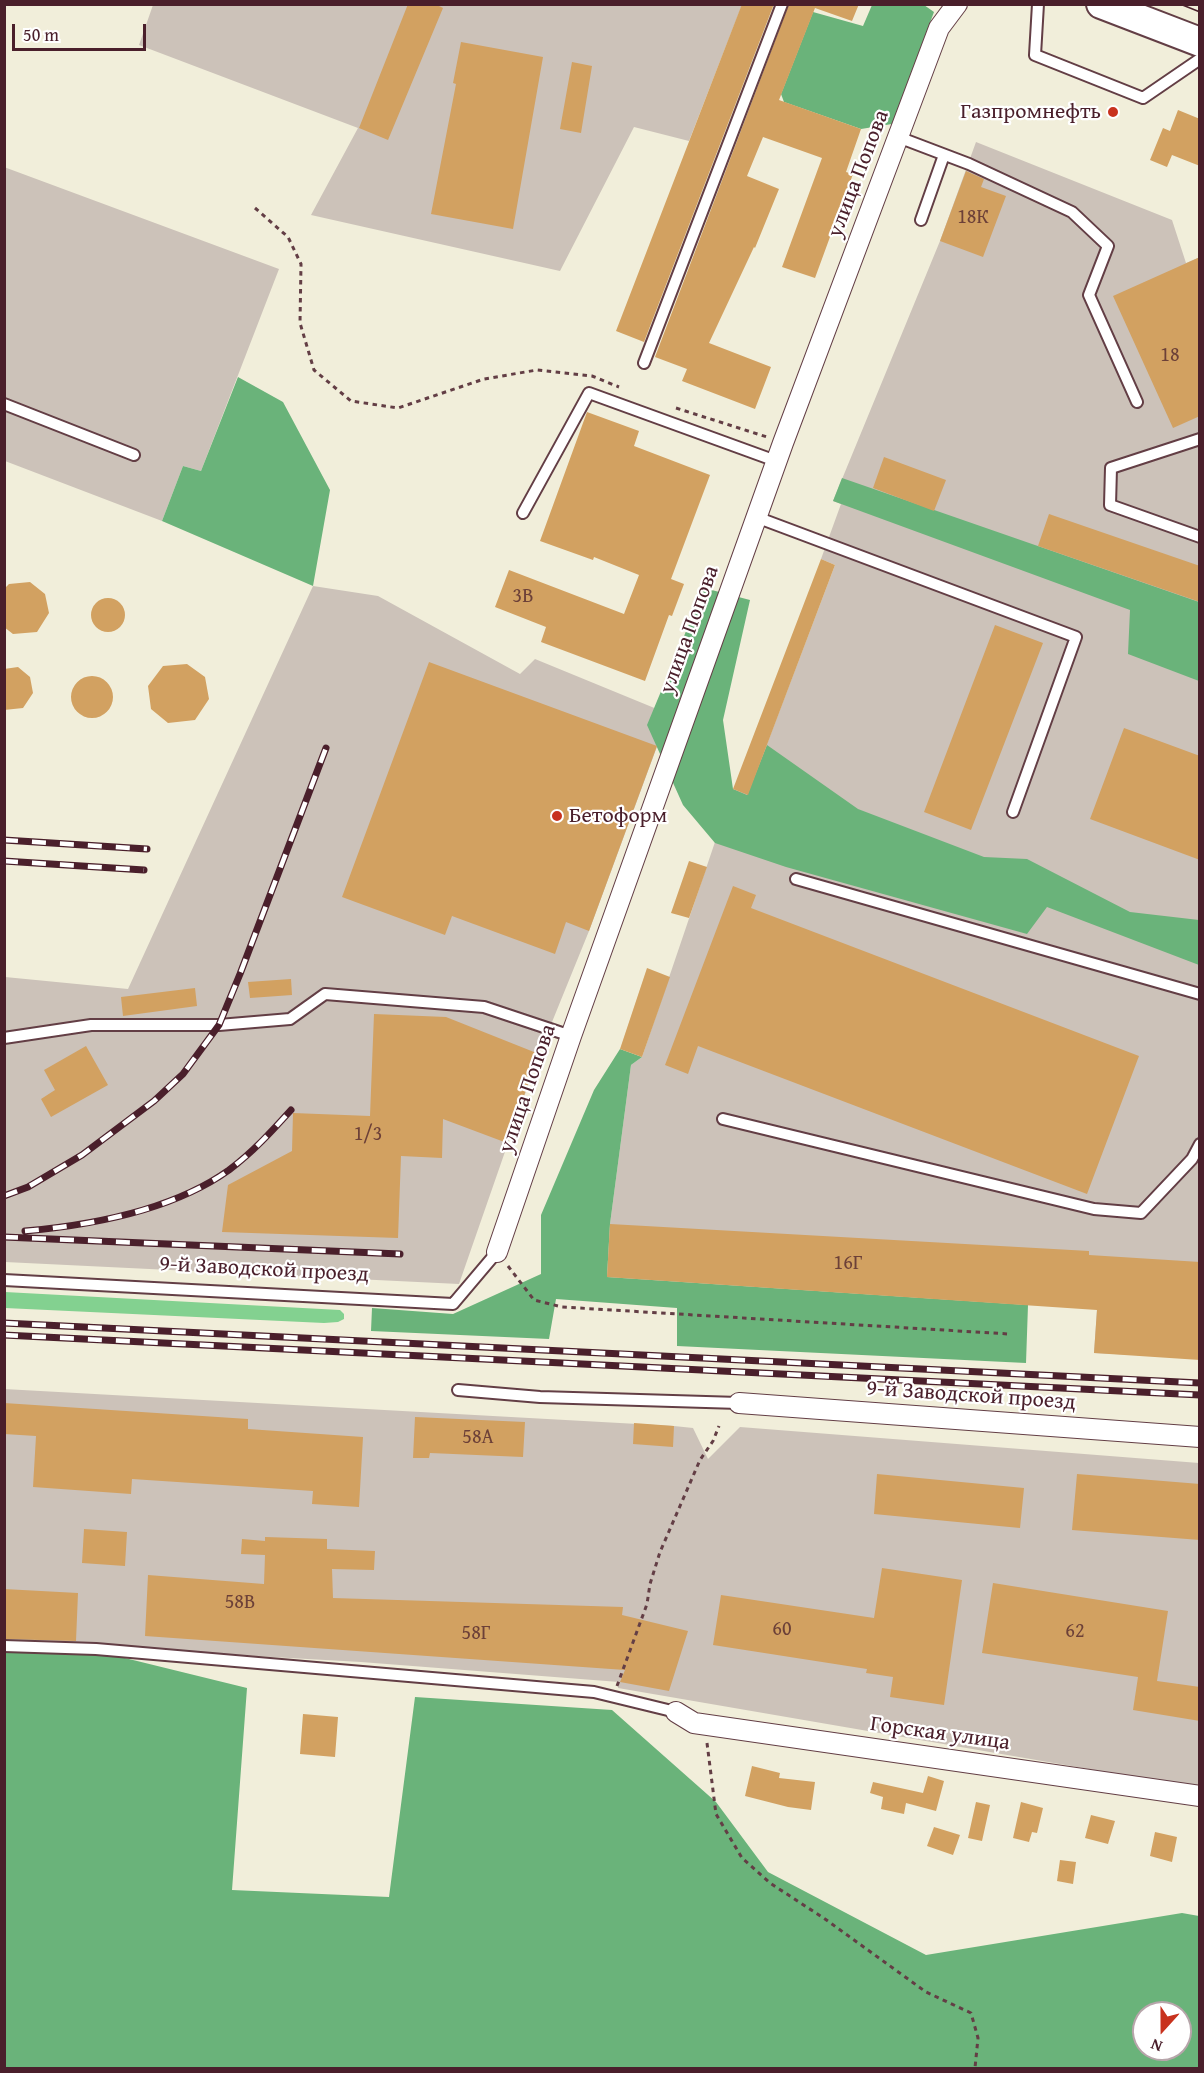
<!DOCTYPE html>
<html>
<head>
<meta charset="utf-8">
<style>
  body { margin:0 }
  #map { position:relative; width:1204px; height:2073px; overflow:hidden; background:#f1eeda; font-family:"Gentium Book Plus",serif }
  canvas { display:block }
  .frame { position:absolute; inset:0; border:6px solid #4a1f2b; pointer-events:none }
  .north { position:absolute; left:1132px; top:2001px; width:60px; height:60px; box-sizing:border-box; background:#fff; border:2px solid #b7a5aa; border-radius:50%; rotate:201deg; font-size:16px; font-weight:700; line-height:24px; text-align:center; color:#4a1f2b }
  .north::after { content:''; display:block; margin:auto; width:21px; height:27px; background:#c8321e; clip-path:polygon(50% 0,100% 100%,50% 72%,0 100%) }
  .scale { position:absolute; left:12px; top:24px; width:134px; height:27px; box-sizing:border-box; border:3px solid #4a1f2b; border-top:0; padding-left:8px; font-size:18px; line-height:21px; white-space:nowrap; color:#4a1f2b; -webkit-text-stroke:4px #fff; paint-order:stroke }
</style>
</head>
<body>
<div id="map">
<canvas width="1204" height="2073"></canvas>
<div class="frame"></div>
<div class="north">N</div>
<div class="scale">50 m</div>
</div>
<script>
const ctx = document.querySelector('canvas').getContext('2d');
ctx.lineJoin = 'round';
function paint(path, color) { ctx.fillStyle = color; ctx.fill(path, 'evenodd'); }
function stroke(path, color, width, dash) { ctx.strokeStyle = color; ctx.lineWidth = width; ctx.lineCap = dash ? 'butt' : 'round'; ctx.setLineDash(dash || []); ctx.stroke(path); }
function drawText(font, color, halo, rows, align = 'center') {
  ctx.font = font + ' "Gentium Book Plus",serif'; ctx.lineWidth = 4.5; ctx.setLineDash([]); ctx.textBaseline = 'middle'; ctx.strokeStyle = halo; ctx.fillStyle = color; for (const [text, x, y, turn = 0] of rows) {
    ctx.save(); ctx.translate(x, y); ctx.rotate((+turn || 0) * Math.PI / 180); ctx.textAlign = isNaN(turn) ? turn : align; if (halo) ctx.strokeText(text, 0, 0); ctx.fillText(text, 0, 0); ctx.restore();
  }
}
paint(new Path2D(`
  M153,5H742L689,141L634,127L560,271L311,215L358,128L139,45Z
  M976,142L1172,220L1186,263L1200,257L1199,1358L1094,1353L1097,1309L607,1277L610,1224L631,1065L642,1057L733,789L748,794L835,565L821,559L841,504L833,501L940,241Z
  M4,167L279,269L201,471L183,466L162,521L5,461Z
  M313,586L378,596L520,674L535,659L669,714L589,931L539,1054L459,1284L5,1262V977L128,989Z
  M4,1389L674,1426L693,1428L708,1459L740,1427L1199,1463V1788L618,1688L619,1682L361,1662L5,1642Z`), '#ccc2b9');
paint(new Path2D(`
  M5,1292L340,1310L344,1314V1319L338,1322L324,1323L5,1308Z`), '#83d190');
paint(new Path2D(`
  M872,5H924L934,12L892,124L861,129L784,102L781,94L813,12L863,26Z
  M238,377L283,402L330,490L313,586L162,521L183,466L201,471Z
  M842,478L1199,602V681L1128,654L1130,610L833,501Z
  M704,588L750,600L723,720L733,789L747,795L767,745L858,809L984,857L1027,859L1130,912L1199,920V965L1047,907L1027,934L786,867L715,843L683,805L647,725Z
  M620,1049L642,1057L631,1065L610,1224L607,1277L1028,1305L1026,1363L677,1346V1308L556,1299L549,1339L371,1331L372,1308L453,1314L541,1274V1215L594,1090Z
  M5,1643L76,1646L247,1688L232,1890L389,1897L415,1697L612,1710L716,1802L768,1872L926,1955L1182,1913L1199,1916V2068H5ZM1144,2013H1180V2049H1144Z`), '#6ab37a');
paint(new Path2D(`
  M408,4H435L443,8L388,140L359,128Z
  M742,4H774L644,342L616,331Z
  M789,4H859L852,21L815,8L779,100L861,129L846,172L853,174L815,278L782,267L822,158L763,137L747,176L779,189L755,248L754,247L709,343L771,367L755,409L682,381L687,369L655,357Z
  M461,42L543,57L513,229L431,214L456,84L453,83Z
  M572,62L592,66L581,133L560,129Z
  M1178,110L1200,119V166L1172,155L1167,167L1150,160L1163,128L1170,131Z
  M966,171L984,179L981,187L1006,196L983,257L940,241Z
  M1200,257V416L1173,428L1113,296Z
  M587,412L639,431L634,446L710,475L671,579L684,584L672,616L669,615L645,681L541,642L546,627L495,607L509,570L624,614L639,575L594,557L593,560L540,541Z
  M884,457L946,480L934,511L873,488Z
  M1049,514L1200,566V602L1038,546Z
  M821,559L835,565L748,795L733,789Z
  M30,582L45,594L49,613L37,632L13,634L4,627V589L9,584Z
  M91 615a17 17 0 1 1 34 0a17 17 0 1 1-34 0Z
  M995,625L1043,643L971,830L924,812Z
  M429,662L657,746L589,931L566,922L555,954L452,916L445,935L342,897Z
  M187,664L205,677L209,699L195,720L168,723L151,709L148,686L163,666Z
  M18,667L30,677L33,693L23,708L4,710V669Z
  M71 697a21 21 0 1 1 42 0a21 21 0 1 1-42 0Z
  M1124,728L1200,756V860L1090,819Z
  M689,861L707,867L689,918L671,913Z
  M733,886L756,895L751,908L1139,1056L1087,1194L698,1046L688,1074L665,1065Z
  M647,968L670,977L642,1057L620,1049Z
  M291,979L292,995L250,998L248,982Z
  M195,988L197,1006L123,1016L121,997Z
  M374,1014L446,1017L539,1054L507,1143L443,1119L442,1158L401,1156L398,1238L222,1232L228,1185L292,1151L293,1113L370,1116Z
  M86,1046L108,1085L51,1117L41,1099L55,1090L44,1070Z
  M610,1224L1089,1251V1255L1200,1262V1360L1094,1353L1097,1310L607,1277Z
  M4,1403L248,1419V1429L363,1437L359,1507L312,1504L313,1491L132,1479L131,1494L33,1487L36,1436L4,1434Z
  M415,1417L525,1422L523,1457L430,1453L429,1458H413Z
  M634,1423L674,1426L673,1447L633,1444Z
  M877,1474L1024,1488L1020,1528L874,1514Z
  M1077,1474L1200,1484V1540L1072,1530Z
  M84,1529L127,1532L125,1566L82,1563Z
  M265,1537L327,1539V1549L375,1551L374,1570L332,1569L333,1598L623,1607L622,1615L688,1631L669,1691L620,1682L625,1670L145,1636L148,1575L264,1584L265,1555L241,1554L242,1539L265,1541Z
  M882,1568L962,1580L944,1705L890,1697L893,1677L866,1673L867,1669L713,1645L721,1595L874,1618Z
  M993,1583L1168,1611L1157,1681L1200,1687V1721L1133,1710L1138,1677L982,1653Z
  M4,1589L78,1593L76,1641L4,1639Z
  M303,1714L338,1717L335,1757L300,1754Z
  M752,1766L780,1773L779,1778L815,1782L811,1810L788,1807L745,1796Z
  M928,1776L944,1781L936,1811L906,1803L904,1814L881,1809L883,1797L870,1793L873,1782L923,1793Z
  M976,1802L990,1805L982,1841L968,1838Z
  M1021,1802L1043,1808L1037,1833L1032,1832L1029,1842L1013,1838Z
  M1091,1815L1115,1821L1108,1844L1085,1838Z
  M934,1827L960,1835L953,1855L927,1846Z
  M1155,1832L1177,1837L1172,1862L1150,1856Z
  M1060,1860L1076,1862L1073,1884L1057,1881Z`), '#d2a161');
const lane = new Path2D(`
  M1038,4L1035,55L1143,98L1200,59
  M898,137L969,164L1072,212L1108,246L1089,295L1137,402
  M921,220L944,155
  M644,363L782,4
  M4,404L134,455
  M1200,439L1111,468L1110,505L1200,537
  M523,513L589,393L776,461
  M756,517L1076,637L1013,812
  M796,879L1200,994
  M4,1038L91,1025H219L290,1019L325,994L484,1007L571,1036
  M723,1119L1094,1209L1141,1213L1192,1159L1200,1144
  M4,1280L453,1304L497,1252
  M458,1390L540,1397L739,1403
  M4,1646L96,1649L594,1692L676,1712`);
const street = new Path2D(`
  M497,1252L571,1036L783,443L939,28L957,4
  M739,1403L1200,1437
  M676,1712L694,1723L1200,1796`);
const secondary = new Path2D(`
  M1101,4L1200,42`);
stroke(lane, '#633e45', 14);
stroke(street, '#633e45', 22);
stroke(secondary, '#633e45', 32);
stroke(new Path2D(`
  M255,208L288,237L301,264L300,323L314,370L351,401L398,408L484,379L537,370L592,376L619,387
  M676,408L767,437
  M508,1266L534,1300L562,1307L1009,1334
  M617,1686L647,1604L650,1584L660,1552L700,1460L713,1441L719,1426
  M707,1743L716,1814L742,1858L770,1883L825,1919L926,1992L971,2013L978,2038L975,2068`), '#633e45', 3, [4.5, 4.5]);
stroke(lane, '#fff', 10);
stroke(street, '#fff', 20);
stroke(secondary, '#fff', 28);
stroke(new Path2D(`
  M1180,4L1200,12`), '#4a1f2b', 1.5);
const rail = new Path2D(`
  M4,840L147,849
  M4,861L144,870
  M4,1196L28,1187L82,1155L154,1101L183,1074L219,1025L240,974L326,748
  M25,1231C93,1225 173,1210 229,1170C253,1152 272,1131 291,1110
  M4,1237L400,1254
  M4,1323L1200,1383
  M4,1335L1200,1395`);
stroke(rail, '#4a1f2b', 7);
stroke(rail, '#fff', 4.5, [14]);
for (const [x, y, r, color] of [
  [1113,112,6,"#c8321e"],
  [557,816,6,"#c8321e"]
]) { const dot = new Path2D(); dot.arc(x, y, r, 0, 2 * Math.PI); ctx.fillStyle = color; ctx.fill(dot); stroke(dot, '#fff', 2); }
drawText('20px', '#6c4038', null, [
  ["18К",973,218],
  ["18",1170,356],
  ["3В",523,597],
  ["1/3",368,1135],
  ["16Г",848,1264],
  ["58А",478,1438],
  ["58В",240,1603],
  ["60",782,1630],
  ["62",1075,1632],
  ["58Г",476,1634]
]);
drawText('22px', '#4a1f2b', '#fff', [
  ["Газпромнефть",1101,112],
  ["Бетоформ",569,816,"left"]
], 'right');
drawText('22px', '#4a1f2b', '#fff', [
  ["улица Попова",859,174,-69],
  ["улица Попова",690,630,-70],
  ["улица Попова",528,1089,-71],
  ["9-й Заводской проезд",264,1270,3],
  ["9-й Заводской проезд",971,1396,4],
  ["Горская улица",940,1734,8]
]);
</script>
</body>
</html>
